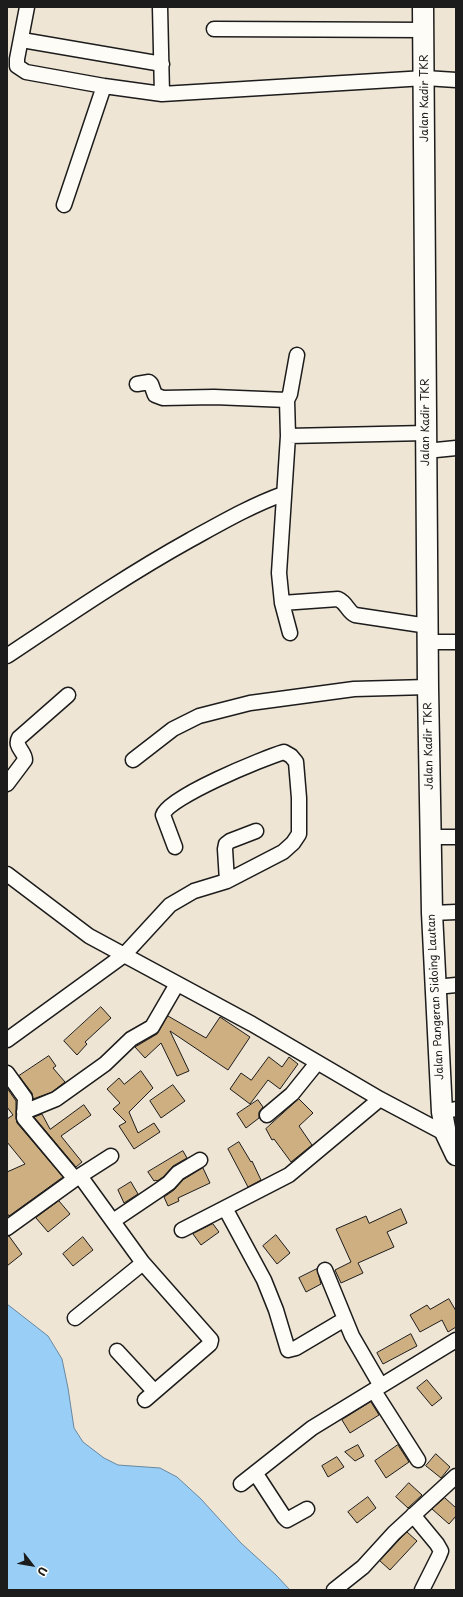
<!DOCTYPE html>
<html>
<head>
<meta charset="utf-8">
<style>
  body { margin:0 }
  #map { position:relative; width:463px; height:1597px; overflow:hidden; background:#efe5d4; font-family:"Playpen Sans",sans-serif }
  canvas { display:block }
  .frame { position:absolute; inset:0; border:8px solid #1c1c1c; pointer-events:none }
  .north { position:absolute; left:12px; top:1545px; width:40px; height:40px; -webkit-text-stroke:3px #fdfcf7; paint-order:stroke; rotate:121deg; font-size:11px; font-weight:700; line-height:16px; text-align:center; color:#1c1c1c }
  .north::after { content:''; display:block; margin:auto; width:14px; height:18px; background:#1c1c1c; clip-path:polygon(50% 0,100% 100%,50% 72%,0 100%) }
</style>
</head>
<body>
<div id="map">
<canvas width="463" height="1597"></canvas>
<div class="frame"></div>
<div class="north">U</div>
</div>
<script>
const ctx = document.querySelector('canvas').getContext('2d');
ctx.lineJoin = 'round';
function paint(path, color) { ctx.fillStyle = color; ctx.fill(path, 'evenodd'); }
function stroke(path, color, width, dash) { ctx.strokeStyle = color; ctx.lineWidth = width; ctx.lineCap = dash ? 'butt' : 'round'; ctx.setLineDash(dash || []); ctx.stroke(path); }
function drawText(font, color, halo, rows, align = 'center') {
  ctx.font = font + ' "Playpen Sans",sans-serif'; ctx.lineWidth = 4; ctx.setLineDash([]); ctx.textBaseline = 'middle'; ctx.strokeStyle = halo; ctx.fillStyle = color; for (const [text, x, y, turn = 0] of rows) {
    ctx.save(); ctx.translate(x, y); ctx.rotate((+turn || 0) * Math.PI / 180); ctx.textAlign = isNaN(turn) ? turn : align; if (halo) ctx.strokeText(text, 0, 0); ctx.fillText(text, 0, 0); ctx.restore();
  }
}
const water = new Path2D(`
  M7,1304L48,1336L62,1359L68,1388L74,1428L83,1442L104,1458L118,1465L160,1468L177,1477L201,1499L241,1543L276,1575L290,1590H7Z`);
paint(water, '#99cff7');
stroke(water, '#67879f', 1);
const building = new Path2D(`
  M101,1007L111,1018L85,1042L87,1044L77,1055L64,1041Z
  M168,1016L206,1038L220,1017L250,1037L228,1070L170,1031L189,1071L177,1076L161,1043L145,1058L135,1047L157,1034Z
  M49,1056L56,1066L53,1068L65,1082L52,1092L33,1099L32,1093L19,1076Z
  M269,1057L282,1067L289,1057L298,1064L280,1089L268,1080L250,1104L230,1089L241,1073L251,1080Z
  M141,1071L153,1088L129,1112L138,1133L154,1123L160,1132L134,1149L119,1126L126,1122L113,1109L120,1103L107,1089L119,1078L124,1084Z
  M173,1085L185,1101L161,1118L150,1101Z
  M7,1088L16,1101V1118L17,1123L63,1177L9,1216L7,1213V1172L25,1164L7,1142V1119L13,1115L7,1107Z
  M299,1099L313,1113L299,1126L312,1145L291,1162L274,1139L272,1140L266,1129Z
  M258,1100L263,1107L259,1112V1118L246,1128L237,1114Z
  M84,1105L91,1115L61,1136L82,1162L76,1167L34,1117L42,1114L50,1129Z
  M239,1142L251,1162L252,1161L261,1180L248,1187L228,1149Z
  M183,1151L187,1158L173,1166L163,1177L157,1181L156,1180L154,1181L148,1172Z
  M203,1168L210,1183L178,1198L179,1201L168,1206L164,1197L174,1190L183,1180Z
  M131,1182L138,1194L124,1203L118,1190Z
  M59,1201L70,1214L48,1232L36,1218Z
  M401,1209L407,1223L387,1232L394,1247L358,1263L363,1273L341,1283L335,1270L351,1262L336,1229L366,1216L369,1223Z
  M213,1224L219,1232L201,1245L193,1234Z
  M276,1235L290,1253L277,1264L263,1246Z
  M7,1236H9L22,1254L7,1266Z
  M83,1237L93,1250L73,1266L63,1254Z
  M317,1269L321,1284L306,1292L299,1278Z
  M449,1299L456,1311V1327L448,1332L442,1320L420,1332L410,1315L427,1305L430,1309Z
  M411,1334L417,1346L383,1364L377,1353Z
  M427,1380L442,1398L432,1406L417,1388Z
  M371,1402L379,1415L350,1433L342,1420Z
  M358,1445L364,1456L355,1461L345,1452Z
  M398,1445L409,1462L386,1478L375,1461Z
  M436,1454L450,1467L441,1478L426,1466Z
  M337,1457L344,1467L328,1477L322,1466Z
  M409,1483L422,1495L408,1508L396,1497Z
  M368,1497L376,1508L357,1523L348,1512Z
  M445,1498L456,1508V1516L449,1524L432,1509Z
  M407,1532L417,1541L390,1570L380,1561Z`);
paint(building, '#ceaf82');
stroke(building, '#1c1c1c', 1);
const street = new Path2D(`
  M27,7L17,59V66L26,72L104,86L162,94L425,78L456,80
  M160,7L162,94
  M214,29L424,30
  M22,40L162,64
  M64,205L104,86
  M137,384L149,382L151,384L155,395L163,398L214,397L287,400L288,436L279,573L282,603L290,633
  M287,400L290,394L297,355
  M288,436L426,433
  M426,451L456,448
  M282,603L338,599C347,603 347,611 355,615L428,626
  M428,642H456
  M7,656C67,616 127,575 190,540C221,523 250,506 283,494
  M133,760L173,729L199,716L250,703L354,689L428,687
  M7,784L25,760C25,751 14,747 19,738L68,695
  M431,837H456
  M7,874L89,936L252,1024L380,1099L446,1134
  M227,881L225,849L226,844L230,841L256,831
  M432,913L456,912
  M436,987L456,985
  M7,1040L124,955L170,905L194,891L227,881L283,852L293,843L299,834V798L296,762L291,756L284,752C264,758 168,797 163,815L175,847
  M7,1073L25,1098L24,1118L75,1179
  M24,1112L56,1099L105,1064L131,1039L152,1027L177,984
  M442,1112L456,1109
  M267,1115L292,1094L317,1063
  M80,1176L143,1263L211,1340L210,1344L145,1400
  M225,1208L264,1280L276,1310L288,1350L296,1348L345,1319
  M113,1221L159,1190L169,1183L178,1173L200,1160
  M7,1228L75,1179L111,1156
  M182,1230L289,1175L380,1099
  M325,1270L352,1336L381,1386
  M75,1318L143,1263
  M117,1351L154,1391
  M374,1391L418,1460
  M256,1474L284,1517L287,1520L307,1509
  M241,1484L312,1428L456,1340
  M413,1515L437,1544L441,1551L439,1556L422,1590
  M334,1590L363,1567L394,1533L456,1476`);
const secondary = new Path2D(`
  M423,7L428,687L432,913L442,1112L446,1134L456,1155`);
stroke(street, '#1c1c1c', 17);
stroke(secondary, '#1c1c1c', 23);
stroke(street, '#fdfcf7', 14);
stroke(secondary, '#fdfcf7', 20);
drawText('11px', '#1c1c1c', '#fdfcf7', [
  ["Jalan Kadir TKR",425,98,-90],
  ["Jalan Kadir TKR",426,422,-90],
  ["Jalan Kadir TKR",429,746,-91],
  ["Jalan Pangeran Sidoing Lautan",436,997,-93]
]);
</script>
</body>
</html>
